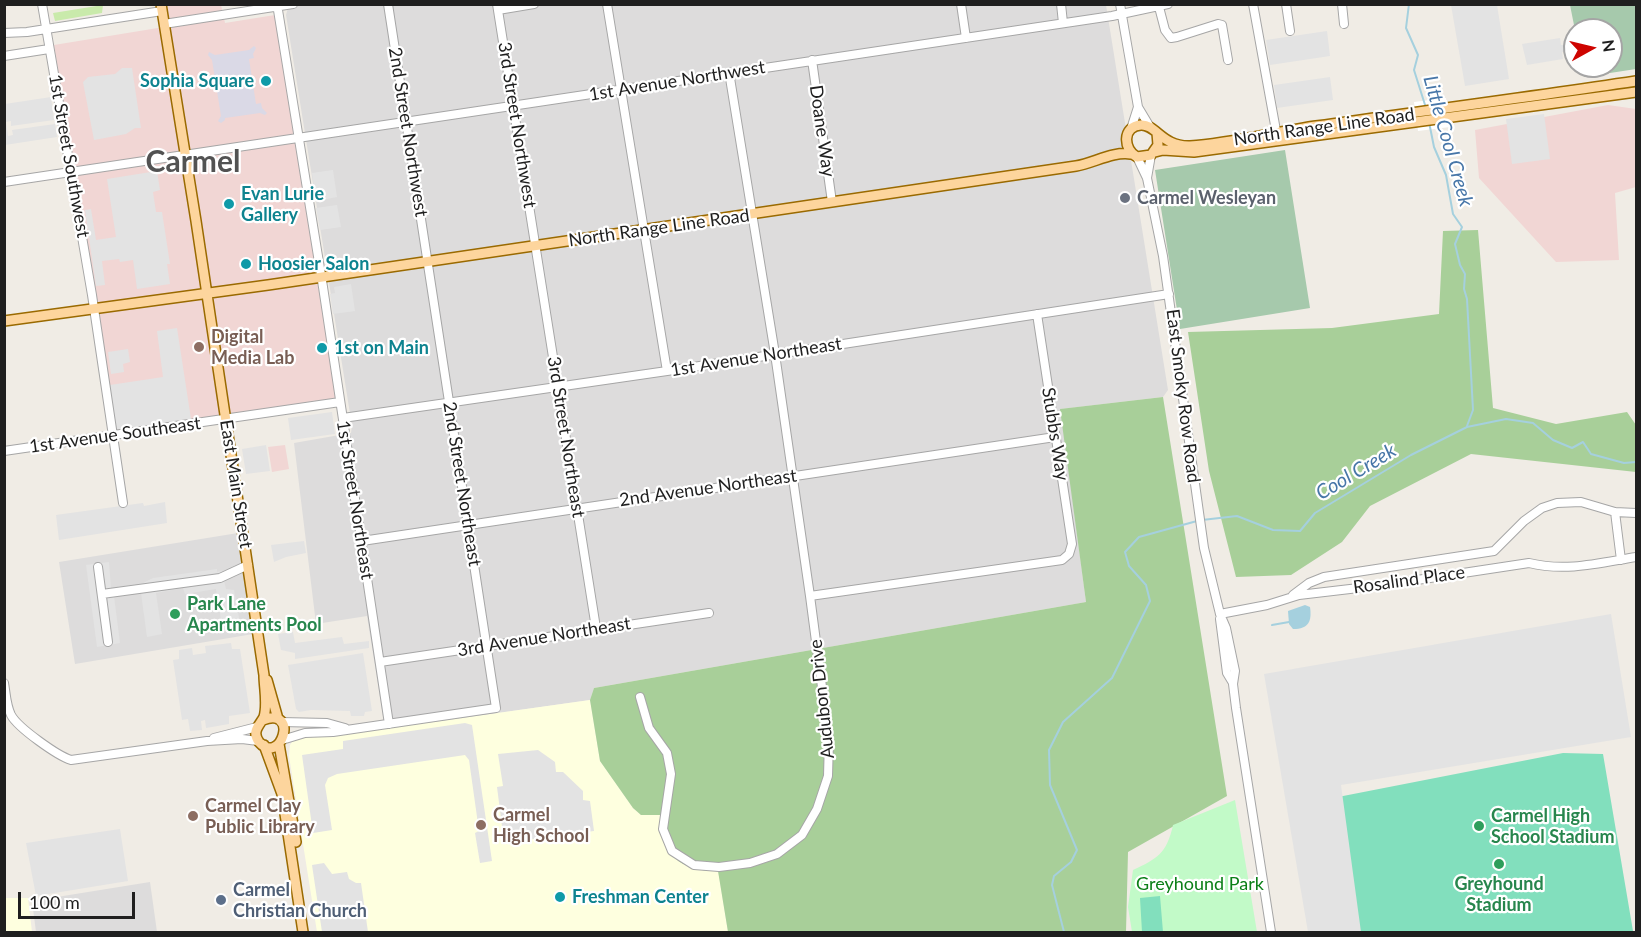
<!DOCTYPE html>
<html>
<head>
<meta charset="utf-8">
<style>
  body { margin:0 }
  #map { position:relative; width:1641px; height:937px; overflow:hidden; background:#f0ece5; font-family:Lato,sans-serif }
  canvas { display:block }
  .frame { position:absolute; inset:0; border:6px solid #1f1f1f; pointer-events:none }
  .north { position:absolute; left:1563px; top:18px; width:60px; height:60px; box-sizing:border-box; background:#fff; border:2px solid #a5a5a5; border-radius:50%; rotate:82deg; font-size:16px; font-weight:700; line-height:24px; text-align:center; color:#1f1f1f }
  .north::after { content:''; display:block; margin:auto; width:21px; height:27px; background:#ce0400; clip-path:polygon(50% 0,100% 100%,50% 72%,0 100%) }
  .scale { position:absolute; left:18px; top:892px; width:117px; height:27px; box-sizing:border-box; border:3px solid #1f1f1f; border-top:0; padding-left:8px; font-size:18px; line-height:21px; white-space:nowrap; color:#1f1f1f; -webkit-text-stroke:4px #fff; paint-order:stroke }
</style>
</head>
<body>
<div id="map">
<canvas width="1641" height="937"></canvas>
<div class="frame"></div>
<div class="north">N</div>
<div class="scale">100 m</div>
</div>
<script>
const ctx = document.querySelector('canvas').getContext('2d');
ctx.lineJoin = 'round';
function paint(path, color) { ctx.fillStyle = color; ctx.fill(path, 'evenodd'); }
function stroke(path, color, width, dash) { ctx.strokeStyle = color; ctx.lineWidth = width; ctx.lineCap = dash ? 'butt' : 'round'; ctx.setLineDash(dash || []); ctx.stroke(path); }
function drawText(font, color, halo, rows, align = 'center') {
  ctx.font = font + ' Lato,sans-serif'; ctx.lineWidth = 4.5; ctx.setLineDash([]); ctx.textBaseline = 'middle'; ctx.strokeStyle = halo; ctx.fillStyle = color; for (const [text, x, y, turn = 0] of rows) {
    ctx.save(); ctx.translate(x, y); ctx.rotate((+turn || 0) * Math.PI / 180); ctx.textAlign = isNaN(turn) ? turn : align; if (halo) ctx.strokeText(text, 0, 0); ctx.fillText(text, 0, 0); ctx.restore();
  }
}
paint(new Path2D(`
  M289,4L1106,5L1168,390L1163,397L1061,409L1086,602L594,688L590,700L385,729L367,616L316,624L294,443L351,433L352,426L286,15Z
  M238,533L253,634L75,664L59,562Z
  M150,882L157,932H36L32,901Z`), '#dddcdc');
paint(new Path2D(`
  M167,5H221L225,23L275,15L336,398L115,433L54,45L170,26Z
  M1608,105L1636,109V187L1615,193L1619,260L1556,262L1479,178L1475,130Z
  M285,445L289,469L272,472L268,447Z`), '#f1d6d4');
paint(new Path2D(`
  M590,700L600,761L633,808L641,815H660L661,834L718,870L728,932H317L289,756L290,745L294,739L303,736H334Z
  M5,898H28L32,932H5Z`), '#feffdf');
paint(new Path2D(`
  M103,5L102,13L55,21L53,13Z`), '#c9eaab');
paint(new Path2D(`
  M1478,230L1493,408L1556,424L1627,412L1636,425V472L1471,454L1370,506L1342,542L1291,575L1236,577L1209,471L1188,332L1332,328L1439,314L1443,231Z
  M1163,397L1227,796L1128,852L1126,932H728L718,871C678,871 663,855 660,815H641L633,808L600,761L590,700L594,688L1086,602L1060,409Z`), '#a8cf99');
paint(new Path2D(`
  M1570,5H1636V69L1584,77L1582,66H1611V30H1575Z
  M1285,150L1310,308L1180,329L1155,170Z`), '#a6c9ac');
paint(new Path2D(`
  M1235,800L1257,932H1132L1128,907L1133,870C1157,859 1167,853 1173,825Z`), '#c2fac8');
paint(new Path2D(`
  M1563,753L1603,754L1633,931L1624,932H1360L1338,797Z
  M1160,896L1163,932H1142L1140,898Z`), '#82dfbd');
paint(new Path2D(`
  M1451,5H1497L1509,79L1465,86Z
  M1327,31L1330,56L1270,65L1266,40Z
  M1560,38L1561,45H1565L1567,51L1562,52L1563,59L1527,65L1522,44Z
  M122,68H132L141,128H135L126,134L94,140L83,82L88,77L115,74Z
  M1330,77L1333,100L1277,108L1274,85Z
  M51,97L54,120L11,126V121L6,122L8,136L13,135L12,130L55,124L57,137L5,145V104Z
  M1544,114L1550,159L1512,164L1506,119Z
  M333,170L337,197L316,201L312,173Z
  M157,171L160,190L153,192L156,212H162L170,264H167L170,284L137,289L133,260L120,262L119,259L102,261L105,285L96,286L85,210L91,209L96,240L116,237L107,179Z
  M337,205L341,227L320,230L316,208Z
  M351,284L355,311L333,314L330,294L335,293L334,287Z
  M177,328L191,419L116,430L110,385L163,377L157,331Z
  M128,349L130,362L123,364L124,372L111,374L108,352Z
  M332,412L335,434L291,440L288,418Z
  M266,445L270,471L246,474L242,449Z
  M165,502L167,523L59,540L56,515L143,503L144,506Z
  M304,541L306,553L286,557L274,562L271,545Z
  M109,562L111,588L143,583L153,578L217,569V572L222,571L226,589L234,590L240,623L222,626L216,589L185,594L183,588L156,593L162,634L147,637L141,593L114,596L120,643L97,647L86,565Z
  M1611,614L1631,737L1341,785L1361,932H1308L1264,674Z
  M293,632L295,643L342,637L344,644L369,641V648L295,659V653L281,650L278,634Z
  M231,643L232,649H240L250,713L229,716V724L206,728L205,720L201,721L202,730L190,731L188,719L182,720L173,660L179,659V650L192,648L193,655L206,653L205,646Z
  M363,653L372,711L365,712L364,716H351L350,711L311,710L299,712L296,709L288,665Z
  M465,723L472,725L492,861L480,863L475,833L479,831L469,760L465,755L337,774L328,778L325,785L332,830L313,833L302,755L343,749V741Z
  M538,750L555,762L556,772H563L583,791V800L590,801L594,831L511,842L510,834H503L497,787L503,786L498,754Z
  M120,829L128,881L36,896L26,843Z
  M324,863L332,874L347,872L349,879L356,883H361L368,932H322L312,865Z`), '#e3e3e3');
paint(new Path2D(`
  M254,46L256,48L253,54L254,58L249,59L256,104L261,103L262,108L267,113L265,115L260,113L225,118V120L221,123L218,121L221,116L212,60L208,55L209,52L215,55L249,50Z`), '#dad9e6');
paint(new Path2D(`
  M1305,605L1310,607C1312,621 1309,629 1293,629L1289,624L1288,611Z`), '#a5d0de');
paint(new Path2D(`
  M1446,98L1450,127L1418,131L1414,102Z`), '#fff');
stroke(new Path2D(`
  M1409,4L1406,28L1418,55L1414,70L1426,108
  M1429,122L1434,147L1446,175L1453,214L1462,227L1455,244L1460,265L1465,274L1464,289L1467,299L1473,410L1467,426
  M1202,520L1237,516L1273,530L1300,531L1315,513L1411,455L1467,427L1506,419L1533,423L1553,440L1572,448L1583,442L1591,454L1624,463L1636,462
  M1272,625L1289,622
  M1064,932L1052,885L1054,876L1071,862L1077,850L1050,785L1049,750L1063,722L1112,678L1150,601L1146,585L1129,566L1125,552L1139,537L1197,521`), '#a5d0de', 2);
const minor = new Path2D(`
  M42,4L92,295L123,503
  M277,4L323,287L389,724
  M497,4L596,628
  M607,4L667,371
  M961,4L966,38
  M1061,4L1063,23
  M1120,4L1138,107L1150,127
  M1253,4L1277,136
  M1286,4L1290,31
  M1342,4L1344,24
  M1159,7L1165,30L1171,38L1177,37L1218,24L1222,25L1228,60
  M498,10L534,4
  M164,24L293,4
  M4,33L27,32L162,11
  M4,56L49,49
  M812,60L832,202
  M1131,129L1138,107
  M1137,157L1147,178L1163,256L1204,548L1220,614L1226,628L1235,671L1233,684L1236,708L1271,932
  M1147,178L1151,155
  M4,182L1112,16L1168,4
  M343,418L667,371L1169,294
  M4,451L340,402
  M1615,512L1621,560
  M362,541L1055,437
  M98,567L108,642
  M102,594L220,578L248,565
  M1293,595L1309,583L1324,577L1494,551L1524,521L1542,508L1557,503L1581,502L1615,512L1636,513
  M810,596L1062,560L1069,554L1072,544L1037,314
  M1220,614L1267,605L1299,595L1384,585L1529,563C1566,572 1599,563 1636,557
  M1220,619L1227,673L1233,683
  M380,662L709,613
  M4,683C6,694 6,705 11,715C18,728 58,756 71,760L207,741L242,739L258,741
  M640,697L649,728L667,753L671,774L663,829L672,851L694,865L719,867L750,863L777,854L802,835L817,809L828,776L829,740L810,596L775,354L729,72
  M281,722L327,723L345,728
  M214,738L257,727
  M282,740L305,733L333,732L496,708L388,4`);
const major = new Path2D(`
  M161,4L196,221L264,675C264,688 268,704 264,717C260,725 251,731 259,742C281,767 300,706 263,720
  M1157,133L1158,145L1151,155L1137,157C1123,150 1122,126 1141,125C1156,124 1162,147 1190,146C1229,144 1275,132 1316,126C1423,111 1530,97 1636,81
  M1155,152L1163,150L1194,152L1636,92
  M4,321L268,285L1076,166C1094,163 1113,151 1131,154
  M267,680L278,719
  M279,744L296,842
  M264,745L282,794L303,932`);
stroke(minor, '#a6a6a6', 10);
stroke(major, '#9a6a00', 12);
stroke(minor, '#fff', 8);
stroke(major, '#fdd59d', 9);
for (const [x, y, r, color] of [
  [266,81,6,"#0f9aa8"],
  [1125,198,6,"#6b7280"],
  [229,204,6,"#0f9aa8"],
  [246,264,6,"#0f9aa8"],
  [199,347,6,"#8d6e63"],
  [322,348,6,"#0f9aa8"],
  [175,614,6,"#2e9e5b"],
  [193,816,6,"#8d6e63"],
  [481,825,6,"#8d6e63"],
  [1479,826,6,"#2e9e5b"],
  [1499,864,6,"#2e9e5b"],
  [560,897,6,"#0f9aa8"],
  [221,900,6,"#5c6f8a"]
]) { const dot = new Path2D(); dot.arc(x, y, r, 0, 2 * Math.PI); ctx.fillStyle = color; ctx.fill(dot); stroke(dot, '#fff', 2); }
drawText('bold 18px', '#0d838f', '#fff', [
  ["Sophia Square",254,81,"right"],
  ["Evan Lurie",241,194],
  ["Gallery",241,215],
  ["Hoosier Salon",258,264],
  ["1st on Main",334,348],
  ["Freshman Center",572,897]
], 'left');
drawText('18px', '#1f1f1f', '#fff', [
  ["1st Avenue Northwest",677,81,-9],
  ["3rd Street Northwest",517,125,81],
  ["North Range Line Road",1324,127,-8],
  ["Doane Way",822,131,82],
  ["2nd Street Northwest",408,132,81],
  ["1st Street Southwest",69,156,80],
  ["North Range Line Road",659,228,-8],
  ["1st Avenue Northeast",756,357,-9],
  ["East Smoky Row Road",1183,396,83],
  ["Stubbs Way",1055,434,81],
  ["1st Avenue Southeast",115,435,-8],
  ["3rd Street Northeast",566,437,81],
  ["East Main Street",236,484,81],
  ["2nd Street Northeast",462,484,81],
  ["2nd Avenue Northeast",708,488,-8],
  ["1st Street Northeast",355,500,81],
  ["Rosalind Place",1409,580,-8],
  ["3rd Avenue Northeast",544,637,-9],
  ["Audubon Drive",822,699,-96]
]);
drawText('bold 18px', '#5b616d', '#fff', [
  ["Carmel Wesleyan",1137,198]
], 'left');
drawText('bold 18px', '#785e54', '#fff', [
  ["Digital",211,337],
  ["Media Lab",211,358],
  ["Carmel Clay",205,806],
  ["Public Library",205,827],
  ["Carmel",493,815],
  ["High School",493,836]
], 'left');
drawText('bold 18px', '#27864d', '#fff', [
  ["Park Lane",187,604],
  ["Apartments Pool",187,625],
  ["Carmel High",1491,816],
  ["School Stadium",1491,837],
  ["Greyhound",1499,884,"center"],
  ["Stadium",1499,905,"center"]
], 'left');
drawText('18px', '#0b7f17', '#fff', [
  ["Greyhound Park",1200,884]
]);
drawText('bold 18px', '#4e5e75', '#fff', [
  ["Carmel",233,890],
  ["Christian Church",233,911]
], 'left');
drawText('italic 20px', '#4776a8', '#fff', [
  ["Little Cool Creek",1448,141,74],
  ["Cool Creek",1356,472,-31]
]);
drawText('bold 30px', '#525252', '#fff', [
  ["Carmel",193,162]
]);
</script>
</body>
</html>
